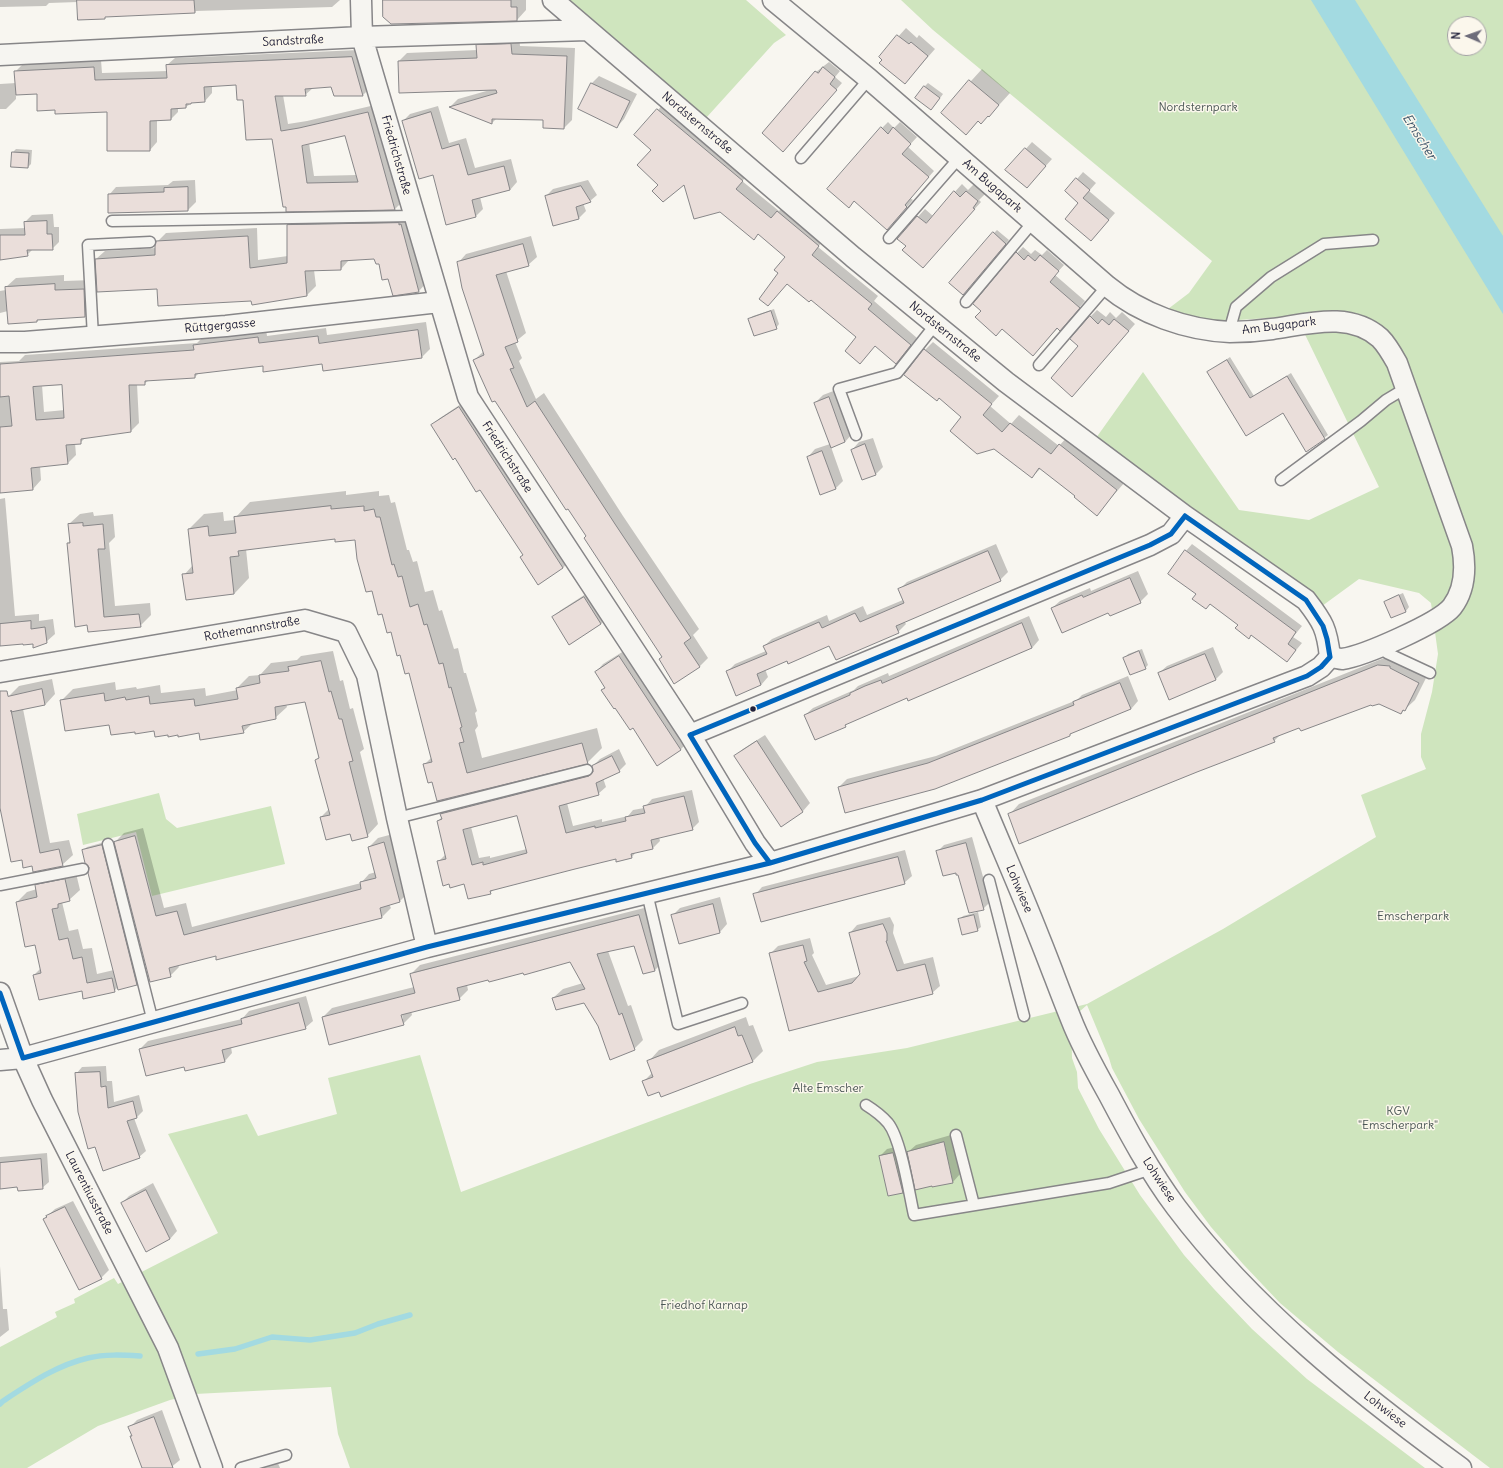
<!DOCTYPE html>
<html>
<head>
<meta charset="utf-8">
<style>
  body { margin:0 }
  #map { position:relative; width:1503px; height:1468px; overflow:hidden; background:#f8f6f0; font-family:Delius,sans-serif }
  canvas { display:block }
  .north { position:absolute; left:1447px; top:16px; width:40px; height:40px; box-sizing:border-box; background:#fbf7ec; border:1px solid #a4a2a5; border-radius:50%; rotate:272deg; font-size:11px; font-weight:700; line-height:16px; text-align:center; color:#22223b }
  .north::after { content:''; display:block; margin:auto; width:14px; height:18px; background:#6d6c7a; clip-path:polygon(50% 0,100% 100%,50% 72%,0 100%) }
</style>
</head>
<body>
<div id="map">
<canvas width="1503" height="1468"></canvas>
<div class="north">N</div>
</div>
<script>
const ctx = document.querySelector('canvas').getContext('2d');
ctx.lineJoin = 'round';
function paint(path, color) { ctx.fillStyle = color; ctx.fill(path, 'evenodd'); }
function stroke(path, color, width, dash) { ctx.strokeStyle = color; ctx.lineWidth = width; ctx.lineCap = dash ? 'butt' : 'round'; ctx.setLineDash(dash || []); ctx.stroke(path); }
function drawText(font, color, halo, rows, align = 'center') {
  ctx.font = font + ' Delius,sans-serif'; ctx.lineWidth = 3; ctx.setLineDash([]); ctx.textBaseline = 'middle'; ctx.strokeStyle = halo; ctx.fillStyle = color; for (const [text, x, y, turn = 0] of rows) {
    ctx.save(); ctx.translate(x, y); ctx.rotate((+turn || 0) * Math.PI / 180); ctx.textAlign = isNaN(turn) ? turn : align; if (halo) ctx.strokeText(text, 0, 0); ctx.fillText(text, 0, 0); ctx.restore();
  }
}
paint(new Path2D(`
  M570,0H746L786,35L774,43L706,118Z
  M901,0H1503V1468H1490L1338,1352L1280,1303L1243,1264L1211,1227L1185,1192L1139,1119L1112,1068L1109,1058L1087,1005L1071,1019L1072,1058L1077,1072L1078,1088L1099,1129L1140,1195L1184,1255L1214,1289L1252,1329L1307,1379L1425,1468H350L338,1434L331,1387L195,1394L170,1400L98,1426L27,1468H0V1347L57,1317L55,1312L75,1303L74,1299L114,1278L118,1284L218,1233L168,1134L247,1114L258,1136L337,1114L328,1078L420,1055L461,1192L750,1084L817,1062L907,1048L1087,1004L1223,929L1376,837L1361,795L1426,769L1421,757V734L1432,692L1438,654L1431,603L1419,593L1359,579L1322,606L1096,438L1143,372L1239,510L1309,520L1379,487L1296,316L1210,322L1168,309L1189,293L1212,261L933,30ZM1455,24H1479V48H1455Z
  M159,793L166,819L177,828L271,806L285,864L152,896L136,832L83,845L77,814Z`), '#cfe5be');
paint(new Path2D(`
  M1311,0H1355L1503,236V314Z`), '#a3dae1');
paint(new Path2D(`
  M0,0H340L332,7L196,11L194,13L107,16L104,18L78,2L49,3L46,6L0,7Z
  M384,0H526V10L517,20Z
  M906,28L917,38L919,35L935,49L905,83L880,57Z
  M519,36L520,46L575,48L572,120L564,128L544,119L497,118L492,123L450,107L458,99L490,90L399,61L407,53L478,50L477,45L486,37Z
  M359,50L370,88L363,95L332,86L313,88L305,95H283L288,124L307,121L375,105L402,202L395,209L287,211L273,138L244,99L237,84L212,86V93L205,101L193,102L186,107L178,108V112L171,119L157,120V142L150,150L108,111L38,93L16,94V99L6,109H0V84L16,83L15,72L23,64L101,60L102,73L168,71L167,65L175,58ZM346,135L357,175L314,176L309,143Z
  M829,62L840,71L835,77L842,83L789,144L816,72Z
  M982,69L1010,93L989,116L979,120L966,134L942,113Z
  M599,76L637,94L624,119L617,127L579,109L592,83Z
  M928,83L943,94L935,105L925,86Z
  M665,102L749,174L742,181L779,211L785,205L825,238L818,247L878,296L874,301L917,338L896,363L875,345L858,337L811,299L788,283L768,305L787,257L758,233L684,183L659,185L653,149L636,135Z
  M438,106L449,143L466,138L475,168L511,159L517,182L510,190L480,197L483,209L476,216L447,224L434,173L403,121L410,114Z
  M888,122L894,128L900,122L917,137L908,147L934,171L910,198L913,200L893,223L855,200L849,207L882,128Z
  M1032,142L1052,159L1033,180L1007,170Z
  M16,149L32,150L31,164L28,167L13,152Z
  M1083,172L1096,183L1089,191L1115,213L1091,240L1080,202L1077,179Z
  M195,180L196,202L188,210L109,212V195L116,187L168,185L173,181Z
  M588,180L597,195L590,201L583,203L586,211L579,218L554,224L546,196L553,189Z
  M962,184L968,190L974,184L985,194L979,200L981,202L923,267L907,246L899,238L925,209L933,216Z
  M53,214L54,227H59V242L52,249H33L27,255L0,259V229L26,228L25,222L32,215Z
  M407,214L427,282L419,291L394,295L389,277L375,257L349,260L341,269L314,270L316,286L307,295L252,300L158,288L96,259L105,251L156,248L157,242L166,233L257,228L258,260L288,256V225L296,216Z
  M997,230L1009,240L966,291L994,233Z
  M531,236L537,257L528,265L506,271L526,333L515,342L522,358L519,361L536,399L544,393L623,516L699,629L693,635L708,658L699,667L663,656L474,360L483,352L458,263L466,254Z
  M1023,247L1031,254L1035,250L1042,255L1047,250L1064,265L1055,275L1085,301L1066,323L1058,328L1033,355L982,311L1017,253Z
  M64,275V281L93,280L95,306L85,316L40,318L37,321L8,311L0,313V291L6,290V287L16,278Z
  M774,309L779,324L776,328L749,319L753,316Z
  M1097,310L1106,317L1110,312L1116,318L1122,312L1135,324L1079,388L1080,346L1090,317Z
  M426,322L430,349L422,357L323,363L264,365L199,373L195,377L149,380L144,384H137L139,423L131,431L86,437L80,443H75L76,455L68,463L40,466L41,480L33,489L0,462V362L19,361L25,355L197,343L203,337L266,329L267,336L326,328L327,335ZM63,384L65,410L44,412L42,385Z
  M933,342L999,396L990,406L1011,424L1019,415L1059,446L1068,436L1125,482L1097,514L1077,496L1041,468L1032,477L963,417L925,350Z
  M1230,357L1254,396L1291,373L1328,435L1307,450L1283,412L1246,434L1208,372Z
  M836,390L852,434L845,442L831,447L843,481L835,489L808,457L815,449L830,444L815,403L823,395Z
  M467,400L570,560L563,568L521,557L523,554L480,488L455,457L432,425L440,418Z
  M873,438L883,467L876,474L862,479L852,450L859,442Z
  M346,491V495L379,491V496L389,495L391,503L395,502L407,550H409L413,562L417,561L425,592L433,590L439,611L442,610L454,649L458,648L464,673H466L477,711L475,713L478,726L475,730L482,758L597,728L602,748L587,763L433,780L424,765L432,757L410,672L372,589L356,539L336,538L246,549L249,578L234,594L186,599L184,575L193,565L189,529L204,514L223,512L224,521L235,520V518L250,502Z
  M5,498L15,616L39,614V621L53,619L55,634L46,642L0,645V499Z
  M93,512L94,516L113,514L115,537L109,543L115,606L150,603L151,615L140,626L89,631L68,543L70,541L69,524L80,514Z
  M996,544L1008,572L1000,580L904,621L906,624L898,632L830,644L788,660L765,669L768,677L761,685L728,671L735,664L766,651L764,646L772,639L827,615L829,621L863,606L867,615L903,600L899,590L907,582Z
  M1192,544L1302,626L1293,637L1302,643L1287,661L1252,634L1249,637L1239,624L1197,594L1186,551Z
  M1138,571L1148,594L1140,602L1052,608L1060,601L1090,588L1091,591Z
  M592,590L608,616L601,624L569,644L553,617L561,610Z
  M1403,593L1409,607L1406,611L1391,617L1385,603L1389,599Z
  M1029,616L1039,640L1032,648L850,721L845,726L805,715L813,708L854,690L858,686L888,673L889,676Z
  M1213,647L1223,672L1216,679L1170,698L1159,673L1167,666Z
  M627,649L688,742L681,749L658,764L634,726L602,690L606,687L596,672L603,664Z
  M1142,649L1148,665L1145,668L1125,658L1128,654Z
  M333,651L340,681L343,680L350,709L353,708L358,727L364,749L360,752L378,824L367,836L350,832L321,817L329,809L317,760L320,756L305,701L286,704L287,707L275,718L253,723L243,732H200L169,734L155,729L135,731L110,723L62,700L73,689L115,682L116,690L136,687L137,689L160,685L161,693L205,688L206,696L238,690L237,688L249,676L260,675L271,663L297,660L301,656Z
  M1389,656L1429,672L1415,700L1401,713L1379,703H1372L1300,727L1280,735L1274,741L1009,815L1019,804Z
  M1128,676L1138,701L1131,709L1072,732L1070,735L839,787L847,779L936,756L1077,700L1082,695Z
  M52,679L55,694L45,705L23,709L50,843L69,840L73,855L62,865H33L22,859L0,803V701L9,696L19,686Z
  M765,735L810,803L803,811L781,825L736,756L743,749Z
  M619,749L626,764L619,771L603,778L606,787L598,794L567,803L573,826L602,819V822L628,816L633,810L644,808L652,799L692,790L699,822L692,829L659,837L660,841L653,848L636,852L632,857L617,860L616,858L494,889L490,893L465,883L438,862L446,854L438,821L442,817L441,814L449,807L594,770L593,766L600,759ZM518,815L527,849L490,858V856L479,858L471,827Z
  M143,828L164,908L186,903L192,927L361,883L369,874L376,872L369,847L378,838L393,834L408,893L400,901L389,904L391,908L382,917L217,959L216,955L178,965L179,967L170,976L115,842L124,833Z
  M972,837L990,902L983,909L959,874L938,851L944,845Z
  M105,842L140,981L136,984L118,987L114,991L82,990L34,975L41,968L36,944L17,902L27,892L37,889L36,885L47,875L75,869L80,890L69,900L62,902L69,931L78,929L83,949L92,948L97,974L114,970L90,867L83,850L87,847Z
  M905,850L912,876L904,883L755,895L762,887Z
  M720,897L727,924L720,932L680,942L673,915L680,908Z
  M648,907L664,961L655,970L635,944L608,951L628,1006L631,1005L643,1040L634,1049L599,1025L585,1002L553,998L563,989L583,983L570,961L467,985L468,990L459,999L411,1011L412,1015L403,1024L323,1017L332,1008L414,987L411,974L420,965ZM401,1010L403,1019H401Z
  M978,912L981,927L977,930L959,920L963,916Z
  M890,917L894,925L893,933L904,964L933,957L940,986L932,993L790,1030L770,954L778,946L810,938L814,953L812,955L826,985L859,976L861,974L850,933L857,925Z
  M306,996L313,1021L305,1028L231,1047L232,1053L225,1061L185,1066L140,1049L148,1041L242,1019L249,1011Z
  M746,1017L749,1026L753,1025L763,1051L752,1062L644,1081L653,1072L649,1061L659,1050Z
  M106,1066L107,1081H112L114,1102L139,1095L143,1111L137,1117L134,1118L146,1151L139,1157L76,1074L82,1067Z
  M951,1135L960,1174L953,1182L908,1152L916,1145Z
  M900,1146L910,1184L902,1192L880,1156L887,1149Z
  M47,1153L49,1182L42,1188L18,1186L0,1188V1157Z
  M153,1183L177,1231L170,1239L147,1250L122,1203L129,1196Z
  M73,1201L109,1270L101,1278L44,1219L55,1209Z
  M0,1266L3,1309H7L9,1330L0,1337Z
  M162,1410L180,1460L170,1468H143L131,1436L133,1435L130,1427L137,1420Z
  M277,1461L280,1468H257Z`), '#0003');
stroke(new Path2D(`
  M198,1354L235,1349L272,1337L310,1340L355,1333L378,1324L410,1315
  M0,1404L3,1401C29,1384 57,1365 88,1358C105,1354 123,1355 140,1356`), '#a3dae1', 5.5);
const building = new Path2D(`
  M77,0H194L195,13L105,17V19L78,20Z
  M383,0H511V7H517V21L391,24L383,17Z
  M897,35L909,44L911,42L928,56L905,84L879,63L882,60L879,57Z
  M511,44L512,54L567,56L564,129L543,128V120L492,119V124L449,107L497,93L496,90L399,93L398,61L477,58L476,45Z
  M352,57L363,96H334L331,87L305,89L306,96H275L281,131L299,128L368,112L395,210L286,212V207H283L272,139L246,140L243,100H237L236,85L204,87L205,102L191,103V104H186V108L171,109V120L150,121V151H107V112L55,114V110L37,111V94L16,95L14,71L94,67L95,80L167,78L166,65ZM345,136L358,182L307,183L302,146Z
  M823,67L835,77L830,84L837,90L783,152L762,133L815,71L818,73Z
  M969,80L999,105L989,117L988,116L981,124L978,121L966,135L941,113Z
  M591,83L630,101L617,128L578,109Z
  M924,86L940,98L931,110L915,98Z
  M657,109L743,181L736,189L771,218L777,211L819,246L812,255L872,304L868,309L911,345L896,364L875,346L860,364L845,351L856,337L811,300L809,302L787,284L768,306L759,299L778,273L774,270L785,257L758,234L754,240L720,212L694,219L684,185L663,202L652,191L658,185L637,165L651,150L634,135Z
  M431,112L442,149L459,144L468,175L504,166L510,190L472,200L476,217L446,225L433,175L419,179L402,121Z
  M881,127L888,134L893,127L911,144L902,154L929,177L905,205L907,207L887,230L854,201L849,208L827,189Z
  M1025,148L1046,166L1027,188L1005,170Z
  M12,152L29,153L28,168L11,167Z
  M1076,178L1090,190L1083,198L1109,220L1091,241L1065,219L1078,203L1065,191Z
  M581,186L591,202L576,207L579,219L553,226L545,196Z
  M188,187V211L108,213V194L164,192V188Z
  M954,191L960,197L966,191L978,201L973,208L975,209L923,268L902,250L906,246L897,239L917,216L926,223Z
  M47,221V234H52L53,250H27L28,256L0,260V235H25L24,222Z
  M399,223V225L401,224L419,292L393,296L388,279L382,280L379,264H376L374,259L341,261V270L305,271L307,296L252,305L251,301L158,306L157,289L97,292L95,259L155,255V246L156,241L248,236L250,268L287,263V225Z
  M993,232L1006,244L963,295L949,283Z
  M523,244L529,266L496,275L518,342L505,347L514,368L510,369L527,407L535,401L615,524L691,638L684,643L700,667L674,684L659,659L662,657L584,538L586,536L568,509L566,510L495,401L492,402L473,360L484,355L462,288L457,262Z
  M1016,252L1024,260L1028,255L1035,261L1040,255L1059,271L1050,282L1080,308L1060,331L1057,328L1033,356L1002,329L996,336L975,317L981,311L973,304Z
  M55,284V290L84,289L85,317L37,320V322L8,324L5,287Z
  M771,311L777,329L754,336L748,319Z
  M1090,316L1098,324L1102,319L1109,325L1114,319L1129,331L1072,397L1051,378L1078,346L1070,339Z
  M418,330L422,358L323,371L322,364L263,372V366L195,374V378L145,381V385H129L131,432L81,439V444L66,445L68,464L31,468L33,490L0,493V427L12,426L9,396L0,397V364L194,350L193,345L258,337L259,343L318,336L319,343ZM62,385L64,418L36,420L33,387Z
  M924,349L992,404L983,415L1002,432L1010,423L1051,454L1059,444L1117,490L1097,516L1074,497L1075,496L1039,468L1032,478L994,449L977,454L950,431L961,417L939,398L937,401L904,375Z
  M1227,360L1250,398L1287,376L1325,439L1306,452L1283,413L1246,436L1207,372Z
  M829,397L845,442L831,448L814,403Z
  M459,407L563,568L538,585L520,557L523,555L480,490L476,492L455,458L453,460L431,425Z
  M865,444L876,475L862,480L851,450Z
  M822,451L836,489L820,495L807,457Z
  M331,506V509L364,506V511L374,509L376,517H380L392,565L394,564L398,577L402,576L410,607L418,604L424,625L427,624L439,664L443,663L449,688L451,687L462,727L460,728L464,742L459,743L467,773L582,743L588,764L437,801L432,782L428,783L423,764L432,762L409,673L405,674L400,655L397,656L391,632L387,633L382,614L378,615L372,591L366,592L357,559L355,540L335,542V539L238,551L239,556L230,557L234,594L186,600L182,574L193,573L188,529L208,526L209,536L236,533L234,517Z
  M83,523V526L103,524L105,549H98L104,617L139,614L141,627L88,632L87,625L75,627L67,543H70L68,524Z
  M1185,550L1296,632L1288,644L1296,650L1287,662L1251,635L1249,639L1235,628L1238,625L1210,604L1206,609L1192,599L1196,594L1168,574Z
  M988,551L1001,581L896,626L899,633L836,660L829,646L788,664L787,661L757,674L761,685L736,696L726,671L767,654L763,646L819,622L822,628L855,613L860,622L904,603L898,589Z
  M1130,578L1141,603L1110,616L1108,613L1062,633L1051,608L1082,595L1083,597Z
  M1399,595L1406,612L1391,618L1384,602Z
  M584,597L601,624L569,645L552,617Z
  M31,621V629L45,627L47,643L33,648V644L23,645V644L0,646V624Z
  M1022,623L1032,648L908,701L907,698L845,725L846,727L815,740L804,715L850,695V693L865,686L881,680L882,683Z
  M1139,651L1146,669L1130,675L1123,658Z
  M1205,654L1216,680L1169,700L1158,673Z
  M619,656L681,750L657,766L633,728L630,730L615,708L614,709L601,690L605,688L595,672Z
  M321,661L329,692L331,691L339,719H342L347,739L353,761L349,762L368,837L352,841L350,834L326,840L320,817L330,815L315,760L319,758L305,702L275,707L276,719L242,726L244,733L200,740L199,733L178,737V735L168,737V735L155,737L154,731L135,734V732L111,735L109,725L65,731L60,700L104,693L105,701L125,697L126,700L149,696L150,704L194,699L195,706L238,699L236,688L260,683L259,675L289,671L288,667Z
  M1378,665L1390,666V668L1419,683L1405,711L1403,710L1401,714L1379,704L1372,706L1371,705L1301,731L1299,728L1273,738L1275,742L1197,772L1019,844L1008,814Z
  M1120,683L1131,709L1070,734V736L935,789L845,813L838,787L928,763L1074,705L1073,702Z
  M42,689L45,705L11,712V710L40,853L59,849L63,866L33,872L32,866L23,868L22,860L11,862L0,808V691H7L8,696Z
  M757,741L803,812L781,827L734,756Z
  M612,756L620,772L596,783L599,795L559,806L566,833L595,826V828L626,821L625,817L645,813L643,806L684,796L693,830L651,840L653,849L631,854L632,858L616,862V859L575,869L490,891L491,894L468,899L464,884L450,888L449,884L443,886L437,861L446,859L437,821L442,819L440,814L589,776L593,772L592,766ZM517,816L527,853L483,865V862L472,865L463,830Z
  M135,836L156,916L177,911L184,935L361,889L360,882L376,878L368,847L384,842L400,902L380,908L382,918L216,960V956L169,968L171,977L150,982L114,842Z
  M966,843L984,910L969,913L958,875H956V873L943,876L936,851Z
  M102,845L137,985L118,990L88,873L89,867L85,863L82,850Z
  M898,857L905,884L761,922L753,894Z
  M65,879L70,901L58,904V908L52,909L59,940L68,938L73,959L82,957L87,983L112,978L115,992L83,999L82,991L39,1000L33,975L41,973L35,945L25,947L16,902L37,897L35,885Z
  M713,904L720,933L679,944L671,915Z
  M639,915L655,971L643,974L634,946L597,954L619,1015L622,1013L635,1050L610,1060L598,1026L584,1003L556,1010L552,998L585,989L570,962L524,975L523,973L489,982L488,980L457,988L460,1000L401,1015L404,1025L329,1045L322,1017L415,993L410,974Z
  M974,915L978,931L962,935L958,919Z
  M883,924L887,933V941H886L897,971L925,964L933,994L789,1031L769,953L803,945L807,961L804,962L818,992L852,983L860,974L849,933Z
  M299,1003L306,1029L222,1050L225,1062L185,1071L184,1067L146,1076L139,1049L242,1024L241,1019Z
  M735,1027L738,1036L742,1035L753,1062L661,1097L659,1092L648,1096L642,1081L653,1077L647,1061Z
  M100,1072L101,1087L106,1086L108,1108L133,1101L137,1118L127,1121L140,1158L103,1171L95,1147L88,1149L78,1112L75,1073Z
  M944,1142L953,1183L932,1187V1186L915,1190L907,1152Z
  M893,1153L903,1193L888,1196L879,1156Z
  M41,1159L43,1189L18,1191L17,1187L0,1189V1163Z
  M146,1190L170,1239L146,1252L121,1203Z
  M65,1207L102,1279L79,1290L43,1219L47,1217L46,1216Z
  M154,1417L173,1468H142L130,1436H132L128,1427Z`);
paint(building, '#eadeda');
stroke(building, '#878688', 1);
const service = new Path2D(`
  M801,158L869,79
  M112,221L413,216
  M889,238L959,158
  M966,302L1033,222
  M1229,332L1236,307L1271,277L1324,244L1373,240
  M93,337L88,245L150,242
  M1039,365L1107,286
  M856,435L839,389L897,373L935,325
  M1281,480L1361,421L1386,400L1406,388
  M1385,645L1387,653L1430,673
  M397,818L587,770
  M108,844L153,1022
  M989,880L1024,1016
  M0,885L83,869
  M647,893L678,1024L742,1003
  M866,1105C874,1110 882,1116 888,1123C901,1139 909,1193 914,1215L1109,1183L1151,1169
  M956,1135L974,1205
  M241,1468L286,1455`);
const minor = new Path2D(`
  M361,0L362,37L468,397L690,735L755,843L770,863
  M553,0L853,257L1006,382L1185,516L1306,600C1323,622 1327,629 1330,657
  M773,0L869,79L1107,286C1141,314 1186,330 1230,332C1244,332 1258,331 1272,329C1308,324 1349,311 1380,338C1387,345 1392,354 1397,363L1462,546C1466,567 1465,590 1452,607C1439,623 1364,656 1342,659C1339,659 1334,657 1330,657
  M0,55L362,37L587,30
  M0,342H25L226,326L439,302
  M0,672L305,620L346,632L367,675L397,818L427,947
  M690,735L1150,545L1171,534L1185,516
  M982,800C1001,846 1021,891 1039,937C1050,964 1060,992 1071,1019C1081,1045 1095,1070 1109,1095C1129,1133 1150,1172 1176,1207C1252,1308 1359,1394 1461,1468
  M0,993L23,1058L42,1100L168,1348L212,1468
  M0,1060L23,1058L427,947L770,863L982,800L1307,676L1321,667L1330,657`);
stroke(service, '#878688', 13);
stroke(minor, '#878688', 23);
stroke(service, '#f6f5f1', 10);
stroke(minor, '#f6f5f1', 20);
stroke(new Path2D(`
  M1185,516L1306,600L1323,626L1327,639L1330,657
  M690,735L1150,545L1171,534L1185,516
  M690,735L755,843L770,863
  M0,993L23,1058
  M23,1058L427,947L770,863L982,800L1307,676L1321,667L1330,657`), '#0065bd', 5);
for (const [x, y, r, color] of [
  [753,709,3.5,"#22223b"]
]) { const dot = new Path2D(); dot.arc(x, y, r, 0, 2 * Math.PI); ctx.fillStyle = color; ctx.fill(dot); stroke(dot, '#fbf7ec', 1.5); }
drawText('12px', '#22223b', '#fbf7ec', [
  ["Sandstraße",293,41,-3],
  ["Nordsternstraße",697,123,40],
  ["Friedrichstraße",396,155,74],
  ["Am Bugapark",992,186,41],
  ["Rüttgergasse",220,326,-5],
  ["Am Bugapark",1279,326,-7],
  ["Nordsternstraße",945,332,39],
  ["Friedrichstraße",507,457,57],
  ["Rothemannstraße",252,629,-10],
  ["Lohwiese",1019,889,67],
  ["Lohwiese",1159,1180,57],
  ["Laurentiusstraße",89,1193,63],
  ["Lohwiese",1385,1410,38]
]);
drawText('12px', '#4c5856', '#fbf7ec', [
  ["Nordsternpark",1198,108],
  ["Emscherpark",1413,917],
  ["Alte Emscher",828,1089],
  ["KGV",1398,1112],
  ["\"Emscherpark\"",1398,1126],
  ["Friedhof Karnap",704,1306]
]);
drawText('italic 13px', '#3e566b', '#fbf7ec', [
  ["Emscher",1419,137,58]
]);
</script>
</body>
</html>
